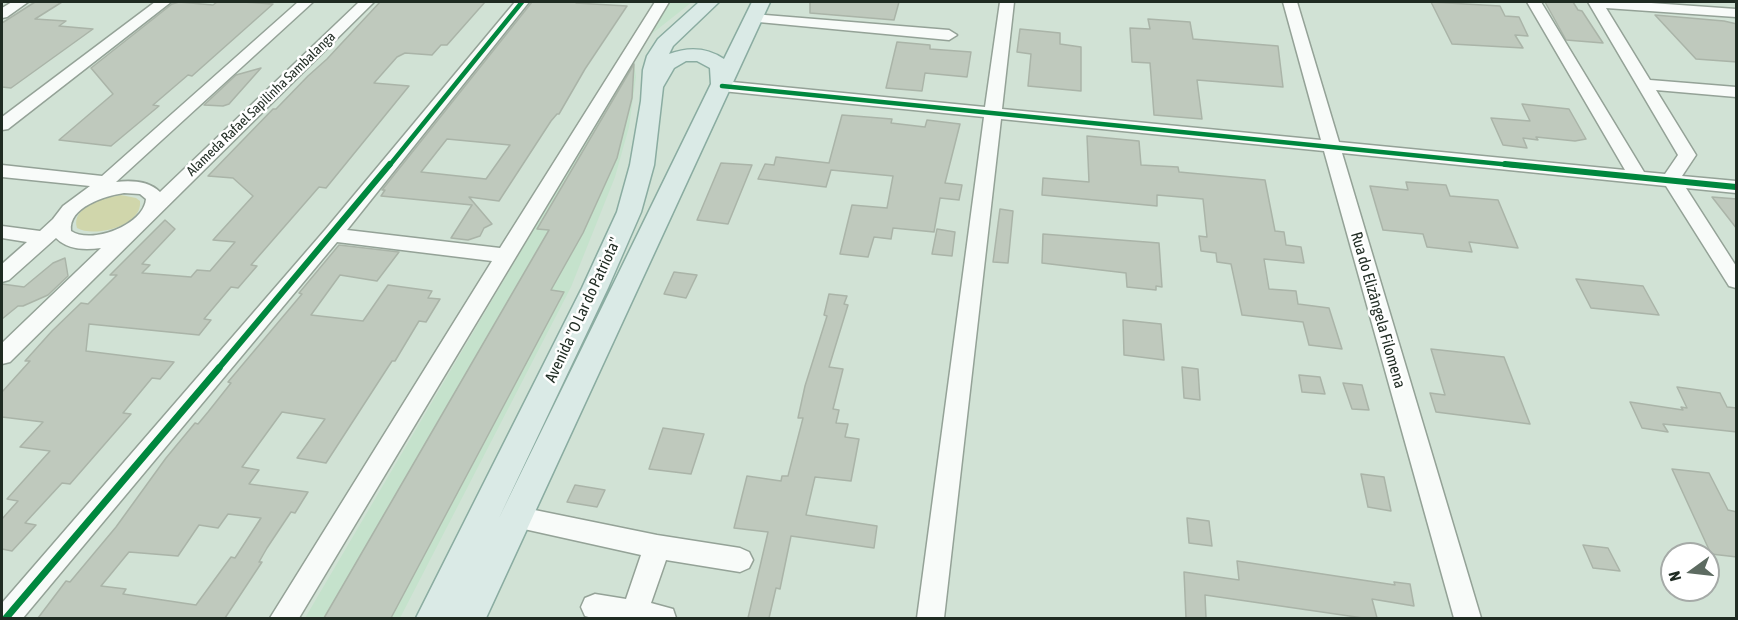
<!DOCTYPE html>
<html>
<head>
<meta charset="utf-8">
<style>
  body { margin:0 }
  #map { position:relative; width:1738px; height:620px; overflow:hidden; background:#d1e2d5; font-family:"Asap Condensed",sans-serif }
  canvas { display:block }
  .frame { position:absolute; inset:0; border:3px solid #1f2b22; pointer-events:none }
  .north { position:absolute; left:1660px; top:542px; width:60px; height:60px; box-sizing:border-box; background:#fff; border:2px solid #a5aaa7; border-radius:50%; rotate:255deg; font-size:16px; font-weight:700; line-height:24px; text-align:center; color:#1f2b22 }
  .north::after { content:''; display:block; margin:auto; width:21px; height:27px; background:#5d6b61; clip-path:polygon(50% 0,100% 100%,50% 72%,0 100%) }
</style>
</head>
<body>
<div id="map">
<canvas width="1738" height="620"></canvas>
<div class="frame"></div>
<div class="north">N</div>
</div>
<script>
const ctx = document.querySelector('canvas').getContext('2d');
ctx.lineJoin = 'round';
function paint(path, color) { ctx.fillStyle = color; ctx.fill(path, 'evenodd'); }
function stroke(path, color, width, dash) { ctx.strokeStyle = color; ctx.lineWidth = width; ctx.lineCap = dash ? 'butt' : 'round'; ctx.setLineDash(dash || []); ctx.stroke(path); }
function drawText(font, color, halo, rows, align = 'center') {
  ctx.font = font + ' "Asap Condensed",sans-serif'; ctx.lineWidth = 5; ctx.setLineDash([]); ctx.textBaseline = 'middle'; ctx.strokeStyle = halo; ctx.fillStyle = color; for (const [text, x, y, turn = 0] of rows) {
    ctx.save(); ctx.translate(x, y); ctx.rotate((+turn || 0) * Math.PI / 180); ctx.textAlign = isNaN(turn) ? turn : align; if (halo) ctx.strokeText(text, 0, 0); ctx.fillText(text, 0, 0); ctx.restore();
  }
}
paint(new Path2D(`
  M665,2H692L649,36L639,49L634,64L636,77L629,127L615,177L571,287L400,618H305L578,154L635,49Z`), '#c5e2cc');
paint(new Path2D(`
  M121,195L136,198L140,201C143,226 94,238 77,228C70,207 105,197 121,195Z`), '#d0d6ab');
const building = new Path2D(`
  M35,2H62L35,19L66,21L59,26L93,29L11,88L2,87V23Z
  M179,2L213,5L217,2H243L273,4L192,76L188,75L153,105L159,106L111,146L59,140L113,94L91,68L172,4Z
  M380,2H485L447,45H441L432,55L405,53L397,57L374,83L409,86L326,188L319,187L251,265L257,266L238,288L231,287L204,319L211,320L199,335L89,324L86,351L174,362L160,379L152,378L123,413L131,414L70,484L62,483L25,523L36,525L12,551L2,549V519L18,501L7,499L50,451L20,447L43,422L2,417V392L30,361H25L52,331L81,303L88,304L117,275H110L165,220L175,229L142,264L150,265L142,273L191,277L197,270L210,271L235,242L213,240L253,196L233,178L208,176L273,109H276L308,76L327,59Z
  M532,2H578L576,3L627,6L585,69L559,114H557L551,121L499,201L469,197L492,224L484,228L480,236L468,240L451,238L472,205L381,196L385,190H382ZM447,139L510,145L486,179L421,172Z
  M810,2H899L894,20L810,13Z
  M1431,2L1500,6L1505,16L1519,17L1528,36L1515,35L1523,48L1452,44Z
  M1545,2H1573L1578,10L1582,11L1603,43L1566,40Z
  M1655,15L1724,21L1737,24V62L1696,59Z
  M1148,19L1190,22L1193,39L1278,46L1283,87L1197,80L1202,119L1154,115L1150,63L1132,62L1130,28L1150,29Z
  M1020,29L1060,33V44L1081,47V91L1028,86L1031,54L1017,52Z
  M897,42L930,45V49L971,52L967,77L925,73L922,91L886,88Z
  M634,64L632,98L617,158L583,233L551,290L564,292L391,618H324L549,230L537,229Z
  M261,68L229,104L223,106L204,105L236,75Z
  M1522,104L1569,109L1586,139L1575,141L1536,137L1538,140L1523,138L1527,148L1503,145L1491,118L1530,121Z
  M842,115L892,119L891,123L925,127L927,120L960,124L945,183L962,185L959,200L940,198L934,232L893,228L891,239L874,237L868,257L840,254L852,205L887,208L893,176L831,170L826,187L758,179L765,164L774,165L776,157L829,163Z
  M1087,136L1139,141L1141,165L1178,167L1179,172L1265,180L1275,231L1284,232L1286,245L1301,247L1304,263L1264,259L1269,289L1296,291L1298,304L1329,308L1342,349L1309,345L1303,322L1242,315L1231,264L1217,262L1216,253L1201,251L1199,236L1207,237L1203,199L1157,195V206L1042,195L1043,178L1089,182Z
  M721,163L752,165L728,224L697,220Z
  M1406,182L1446,185L1450,196L1498,200L1518,248L1469,242L1472,252L1427,247L1423,234L1383,230L1370,186L1408,190Z
  M1712,197L1737,199V229Z
  M1000,209L1013,211L1008,263L993,262Z
  M937,229L955,232L952,256L932,254Z
  M1043,234L1159,243L1162,287L1156,286V290L1127,287L1126,273L1042,263Z
  M339,245L399,252L377,281L340,275L311,315L363,321L388,285L432,291L428,298L440,299L426,322L419,321L395,361H392L326,463L297,458L325,419L282,412L242,467L259,470L249,484L308,492L295,513L291,512L267,548L259,562H262L225,618H38L66,581L70,582L116,527L166,458L195,423L198,424L208,412L231,383L228,382L302,294L299,293ZM228,514L261,518L235,558L231,557L196,605L123,594L126,589L101,586L129,552L178,556L199,525L218,528Z
  M65,258L68,276L48,295L23,306H18L2,319V284L24,287L53,263Z
  M674,272L697,275L686,298L664,294Z
  M1576,279L1643,286L1659,315L1591,308Z
  M829,294L847,296L844,304L848,305L829,367L843,369L833,409L839,410L836,423L848,424L845,437L859,439L851,481L815,477L806,515L877,526L874,548L791,536L780,589L776,588L769,618H748L768,532L734,528L747,476L781,481L782,476H788L803,418H798L805,386L827,316L824,315Z
  M1123,320L1161,324L1164,360L1124,355Z
  M1431,349L1504,357L1530,424L1436,412L1430,393L1445,395Z
  M1182,367L1198,369L1200,400L1184,398Z
  M1299,375L1320,377L1325,394L1302,392Z
  M1343,383L1362,385L1369,410L1352,409Z
  M1677,387L1720,393L1727,407L1737,408V432L1663,424L1668,432L1642,428L1630,402L1683,410L1681,407L1687,408Z
  M663,428L704,434L691,474L649,469Z
  M1672,469L1709,473L1728,510L1737,512V557L1711,554Z
  M1361,474L1384,477L1391,511L1368,507Z
  M575,485L605,490L597,507L567,502Z
  M1187,518L1209,521L1212,546L1189,543Z
  M1583,545L1608,548L1620,571L1593,568Z
  M1237,561L1395,585L1394,582L1410,584L1414,606L1372,599L1377,618H1363L1205,595L1206,618H1186L1184,572L1239,580Z`);
paint(building, '#bfc9bd');
stroke(building, '#aab4a8', 1.5);
const minor = new Path2D(`
  M12,2H28L7,17L2,18V8Z
  M155,2H171L8,129L2,130V117Z
  M298,2H313L116,182C131,180 149,181 160,192L359,2H374L10,362L2,364V343L101,248C85,250 68,250 56,238L9,280L2,282V264L27,242L2,238V226L40,231L53,219L63,206L90,186L2,177V165L102,176ZM124,193L140,194L146,199C144,225 91,245 71,231C68,207 105,196 124,193Z
  M515,2H529L347,230L500,248L655,2H669L299,618H270L492,261L337,242L23,618H2V603L325,230Z
  M1000,2H1014L1002,109L1321,140L1283,2H1297L1339,142L1625,170L1527,2H1541L1644,172L1665,174L1678,155L1588,2H1637L1736,9V17L1606,8L1650,80L1736,87V97L1656,90L1696,155L1682,176L1736,181V193L1686,188L1736,266V288L1729,286L1666,186L1342,153L1481,618H1454L1324,151L1001,119L944,618H917L984,117L722,91L714,86L722,81L985,107Z
  M753,14L949,30L957,35L949,40L748,21L746,18L748,15Z
  M515,506L657,535L740,548L749,552L753,560L749,568L740,572L666,560L651,603L673,609L676,618H592L585,616L581,607L585,598L595,594L626,599L641,555L506,525L502,517L506,509Z`);
const major = new Path2D(`
  M699,2H719L673,46L669,54C688,47 706,47 724,59L752,2H770L486,618H416L582,288L617,212L630,165L641,101L643,70L647,56L658,39ZM686,61H697L710,68L711,84L499,518L608,288L641,212L654,165L663,87L674,68Z`);
stroke(minor, '#94a297', 3);
stroke(major, '#8aaca1', 3);
paint(minor, '#f8fbf9');
paint(major, '#daeae6');
stroke(new Path2D(`
  M722,86L1521,166
  M389,166L522,2`), '#00873e', 4.5);
stroke(new Path2D(`
  M1505,164L1736,187
  M218,369L390,164`), '#00873e', 6);
stroke(new Path2D(`
  M6,618L219,368`), '#00873e', 7);
drawText('14px', '#1f2b22', '#fff', [
  ["Alameda Rafael Sapilinha Sambalanga",261,104,-44]
]);
drawText('16px', '#1f2b22', '#fff', [
  ["Avenida \"O Lar do Patriota\"",583,310,-65],
  ["Rua do Elizângela Filomena",1378,310,74]
]);
</script>
</body>
</html>
